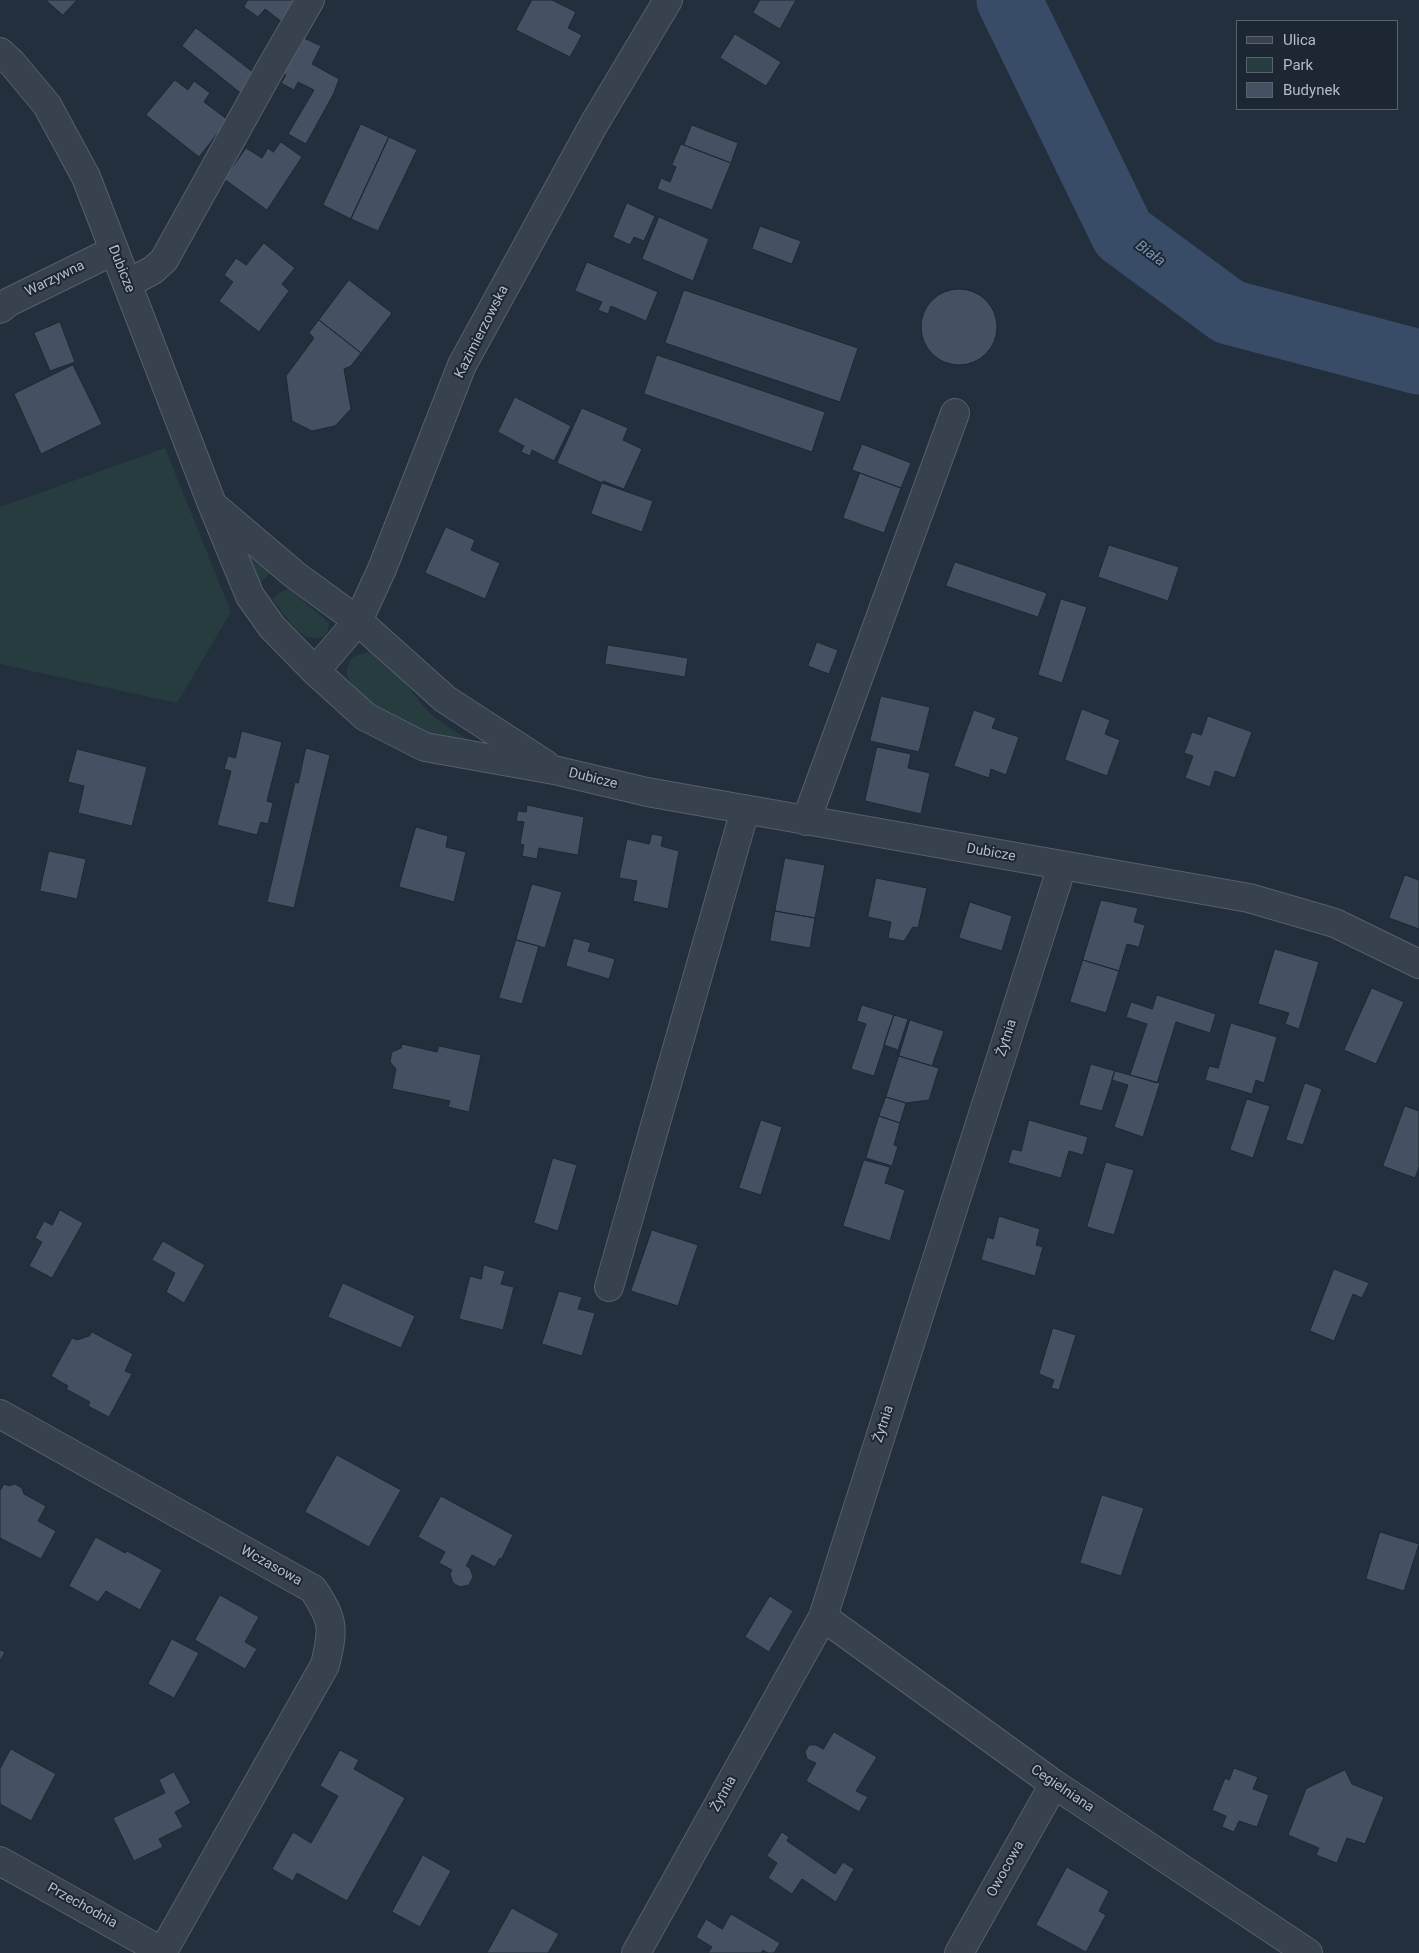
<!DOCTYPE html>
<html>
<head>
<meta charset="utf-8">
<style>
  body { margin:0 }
  #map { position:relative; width:1419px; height:1953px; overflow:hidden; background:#242f3e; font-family:Roboto,sans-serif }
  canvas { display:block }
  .legend { position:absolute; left:1236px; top:20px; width:162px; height:90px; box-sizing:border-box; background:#1d2633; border:1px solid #59626f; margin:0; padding:6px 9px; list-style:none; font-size:15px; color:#b4bcc9 }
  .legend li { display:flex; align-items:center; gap:10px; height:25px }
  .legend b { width:25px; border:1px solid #59626f }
</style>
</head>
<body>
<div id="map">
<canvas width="1419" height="1953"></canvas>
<ul class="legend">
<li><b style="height:6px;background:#38414e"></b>Ulica</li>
<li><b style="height:14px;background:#263c3f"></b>Park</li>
<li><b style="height:14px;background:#455162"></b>Budynek</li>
</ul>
</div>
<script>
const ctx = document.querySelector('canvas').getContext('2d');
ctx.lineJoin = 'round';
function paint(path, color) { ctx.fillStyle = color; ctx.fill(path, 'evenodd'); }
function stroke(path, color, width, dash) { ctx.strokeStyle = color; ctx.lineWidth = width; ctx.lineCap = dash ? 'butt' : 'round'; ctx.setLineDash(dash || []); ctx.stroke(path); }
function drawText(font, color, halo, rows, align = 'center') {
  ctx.font = font + ' Roboto,sans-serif'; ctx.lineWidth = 4; ctx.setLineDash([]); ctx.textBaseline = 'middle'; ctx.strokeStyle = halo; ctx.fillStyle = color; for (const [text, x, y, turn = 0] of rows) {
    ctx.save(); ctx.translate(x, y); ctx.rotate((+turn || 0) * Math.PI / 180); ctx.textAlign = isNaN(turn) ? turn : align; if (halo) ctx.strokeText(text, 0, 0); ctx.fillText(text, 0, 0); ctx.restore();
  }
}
paint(new Path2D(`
  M165,448L231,612L177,703L0,664V507Z
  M236,540L270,574L259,583Z
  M289,589L329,623L328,630L324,636C319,638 314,639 308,637C297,634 280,609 272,599L279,593Z
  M370,651C394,659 412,697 431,714C442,724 463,736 476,745C433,736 385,723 356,688C353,684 348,680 347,675C346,668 349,663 353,657Z`), '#263c3f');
stroke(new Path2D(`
  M1009,0L1123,234L1229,312L1419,362`), '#394c67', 65);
const building = new Path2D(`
  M46,0H77L63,15Z
  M248,0H298L282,22L265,9L258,17L244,7Z
  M532,0H552L576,12L568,28L582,35L570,57L516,30Z
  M760,0H796L780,29L753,13Z
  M196,28L258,76L243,95L182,46Z
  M735,34L781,62L766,86L720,58Z
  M304,38L321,46L312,64L339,79L334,93L306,144L288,134L314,90L298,82L294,90L281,83L286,75L280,72L295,44L300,46Z
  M175,80L188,90L194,81L210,93L204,102L228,120L199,157L146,115Z
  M361,124L389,137L351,219L323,205Z
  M692,125L738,143L731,163L684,145Z
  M389,137L417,150L378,231L351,219Z
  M281,142L302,157L267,210L224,179L246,148L262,158L268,148L273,152Z
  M681,144L731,163L712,210L657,189L661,178L670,182L676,167L672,165Z
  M627,203L655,216L644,241L634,237L630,245L613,237Z
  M659,217L709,239L693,281L642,259Z
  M760,226L801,241L792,264L752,249Z
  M264,243L295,268L282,284L289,291L259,332L219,301L233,282L224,275L236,258L246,265Z
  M587,262L658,292L646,321L611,306L608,314L598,310L602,302L575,291Z
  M349,280L392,313L361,353L319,320Z
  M921 327a38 38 0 1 1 76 0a38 38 0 1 1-76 0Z
  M684,290L858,348L840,402L665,343Z
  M319,320L361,353L351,366L344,369L351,409L335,426L312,431L292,421L286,376L314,338L309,333Z
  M60,322L75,362L50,371L34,333Z
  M657,355L825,412L812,452L644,394Z
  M73,365L102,424L41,454L14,394Z
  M515,397L571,426L554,461L532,450L530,456L521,452L524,446L498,432Z
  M582,408L628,428L623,440L642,449L624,489L603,481L602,483L557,463Z
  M862,444L911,463L901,488L852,470Z
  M860,473L901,488L884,533L843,518Z
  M602,483L653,501L642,532L591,514Z
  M446,527L475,540L471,550L500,563L485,599L425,573Z
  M1109,545L1179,567L1168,601L1098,577Z
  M955,562L1047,593L1038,617L946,586Z
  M1061,599L1087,607L1062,683L1038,675Z
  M817,642L838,650L829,674L808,666Z
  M608,645L688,658L685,677L605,664Z
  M881,696L930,707L919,752L870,741Z
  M1082,709L1110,720L1105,734L1120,740L1107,776L1065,760Z
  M974,710L996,718L992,728L1019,737L1006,775L991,769L989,778L954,766Z
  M1208,716L1252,732L1235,778L1215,771L1210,787L1185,778L1193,756L1184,753L1192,732L1201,735Z
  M242,731L282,742L267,801L273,803L268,824L261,822L257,835L217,825L231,771L224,769L228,756L235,758Z
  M877,747L911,754L908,768L930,773L921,814L865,801Z
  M306,748L330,755L294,908L267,902L295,782L298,783Z
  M77,749L147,767L132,826L78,813L84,786L68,782Z
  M527,805L584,817L578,855L539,848L537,859L522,856L524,845L520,844L524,822L516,821L518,811L526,812Z
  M416,827L448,836L446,847L466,852L454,902L399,887Z
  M652,834L663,836L661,846L679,851L668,909L633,901L637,881L619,878L627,839L649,844Z
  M49,851L86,859L77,899L40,891Z
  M785,858L825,865L815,918L775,911Z
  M1405,875L1419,880V929L1389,918Z
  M876,878L927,888L918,928L913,927L904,941L888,938L891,922L868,917Z
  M532,884L562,892L545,948L516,940Z
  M1101,900L1138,908L1134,922L1145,925L1139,947L1127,944L1119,971L1083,960Z
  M970,902L1012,916L1002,951L959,938Z
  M775,911L815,918L810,948L770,941Z
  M574,938L591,943L588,951L615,959L609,979L566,966Z
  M516,940L539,946L522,1004L499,998Z
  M1275,949L1319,962L1299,1029L1285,1024L1289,1013L1258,1004Z
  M1083,960L1119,971L1106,1013L1070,1002Z
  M1372,988L1404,1002L1376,1064L1344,1050Z
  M1157,995L1216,1014L1210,1033L1176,1022L1157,1083L1130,1075L1147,1024L1126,1017L1131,1002L1152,1009Z
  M862,1005L894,1015L874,1076L851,1069L866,1024L857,1021Z
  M894,1015L908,1019L898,1050L884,1045Z
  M910,1020L944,1031L932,1066L899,1056Z
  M1231,1023L1277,1037L1264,1083L1256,1080L1252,1094L1205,1080L1209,1066L1218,1068Z
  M402,1044L437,1052L439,1046L481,1055L469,1112L448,1107L450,1101L392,1089L396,1069L390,1062L392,1052L401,1048Z
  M899,1056L939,1068L929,1100L906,1103L886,1097Z
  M1091,1064L1115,1071L1102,1111L1079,1105Z
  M1115,1071L1160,1083L1143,1137L1114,1127L1128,1085L1112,1080Z
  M1305,1083L1322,1089L1303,1145L1286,1140Z
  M886,1097L906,1103L900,1123L879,1116Z
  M1247,1099L1270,1106L1253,1158L1230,1150Z
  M1405,1106L1419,1111V1167L1415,1178L1383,1166Z
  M879,1116L900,1123L894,1145L898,1146L892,1166L866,1158Z
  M761,1120L782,1127L761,1195L739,1188Z
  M1029,1120L1088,1137L1083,1155L1069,1151L1061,1178L1008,1163L1012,1149L1021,1151Z
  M553,1158L577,1165L558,1231L534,1223Z
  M864,1160L890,1167L885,1183L905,1190L890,1241L843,1226Z
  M1106,1162L1134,1170L1114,1235L1087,1227Z
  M60,1210L83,1223L52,1278L29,1266L42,1242L35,1238L44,1221L52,1225Z
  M999,1216L1040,1229L1036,1245L1043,1247L1035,1276L981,1260L987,1237L993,1239Z
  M652,1230L698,1245L678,1306L631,1291Z
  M163,1241L205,1265L184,1303L166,1292L175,1273L152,1260Z
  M484,1265L505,1271L501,1284L514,1287L503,1330L459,1319L470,1276L481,1279Z
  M1334,1269L1369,1283L1362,1298L1353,1294L1334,1341L1310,1331Z
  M343,1283L415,1316L401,1348L328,1317Z
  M559,1291L582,1297L578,1309L595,1313L582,1356L542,1344Z
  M1053,1328L1076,1335L1059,1390L1051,1388L1054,1380L1039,1374Z
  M92,1332L133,1354L125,1371L132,1374L109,1417L88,1406L90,1402L66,1389L68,1386L51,1376L72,1338L77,1340L89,1336Z
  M337,1455L401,1490L369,1547L305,1512Z
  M4,1484L9,1486L15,1484L22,1488L24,1494L46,1506L38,1521L56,1531L41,1559L0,1538V1491Z
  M1102,1495L1144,1508L1121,1576L1080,1563Z
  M441,1496L513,1535L502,1558L499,1559L495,1567L472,1555L466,1566L470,1568L473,1577L469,1585L460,1587L453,1583L450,1574L452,1570L439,1563L445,1552L418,1537Z
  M1380,1532L1419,1544L1404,1591L1366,1579Z
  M96,1537L125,1553L127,1551L162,1570L140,1610L106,1591L98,1602L69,1586Z
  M220,1595L259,1617L245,1642L257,1649L245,1669L195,1640Z
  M770,1596L793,1611L769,1652L745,1637Z
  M172,1639L199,1653L174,1698L148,1684Z
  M0,1650L5,1652L0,1661Z
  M834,1732L877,1757L856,1791L868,1797L859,1812L806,1781L816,1763L807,1759L805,1752L809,1745H816L823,1749Z
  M11,1749L56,1774L31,1821L0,1804V1769Z
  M340,1750L359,1760L354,1769L405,1798L347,1901L297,1873L293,1881L272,1869L293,1832L311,1843L338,1796L320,1786Z
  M1234,1768L1258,1777L1253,1789L1269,1795L1257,1827L1239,1821L1234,1832L1222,1827L1226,1816L1212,1810L1225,1778L1229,1780Z
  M1345,1770L1352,1784L1384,1797L1365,1844L1347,1838L1337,1863L1316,1855L1319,1848L1288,1835L1306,1789Z
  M174,1772L191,1803L175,1812L183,1827L159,1839L163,1847L134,1861L113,1818L165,1793L159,1780Z
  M782,1832L789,1837L787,1841L835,1874L843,1862L854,1869L836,1902L802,1879L792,1894L768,1878L777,1863L767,1856Z
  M423,1855L451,1871L420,1927L392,1912Z
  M1067,1867L1109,1891L1099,1911L1106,1915L1086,1952L1036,1925Z
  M512,1908L559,1934L548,1953H487Z
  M731,1914L780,1943L774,1953H768L763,1950L761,1953H708L712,1947L696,1937L706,1919L722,1929Z`);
paint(building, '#455162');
stroke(building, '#1f2835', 1);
const minor = new Path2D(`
  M0,52L12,63L47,105L86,177L212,504L250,596L272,627L315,671L366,717L425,747L554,770L647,792L1249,898L1335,923L1419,964
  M127,284L153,270L164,260L270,69L310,0
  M0,309L9,302L113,251
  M216,508L295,575L358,621L445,699L545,764
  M315,671L358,621L382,569L462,365L594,124L668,0
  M806,821L955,413
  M609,1287L745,810
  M0,1414L313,1589C334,1621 334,1628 325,1665L162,1953
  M823,1617L1054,1784L1308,1953
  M0,1861L163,1952
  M636,1953L823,1617L1062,866
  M959,1953L1054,1784`);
stroke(minor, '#565f6c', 30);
stroke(minor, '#38414e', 28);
drawText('14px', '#b4bcc9', '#1d2633', [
  ["Dubicze",121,269,68],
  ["Warzywna",55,279,-26],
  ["Kazimierzowska",482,332,-63],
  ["Dubicze",593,779,14],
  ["Dubicze",991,853,10],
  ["Żytnia",1007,1038,-72],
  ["Żytnia",884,1424,-72],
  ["Wczasowa",271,1566,29],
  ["Cegielniana",1062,1789,34],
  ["Żytnia",724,1794,-61],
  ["Owocowa",1006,1869,-61],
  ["Przechodnia",82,1906,29]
]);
drawText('italic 15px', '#7c92b1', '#1d2633', [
  ["Biała",1150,254,36]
]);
</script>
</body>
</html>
